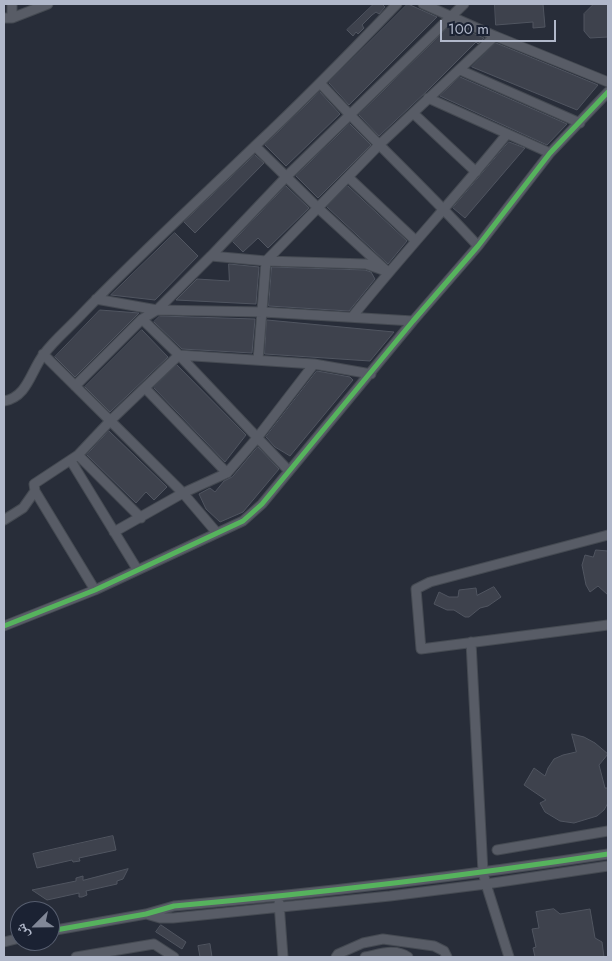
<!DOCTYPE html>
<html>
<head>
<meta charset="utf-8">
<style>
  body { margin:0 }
  #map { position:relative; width:612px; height:961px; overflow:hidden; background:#282d39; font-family:Jost,"Noto Naskh Arabic",sans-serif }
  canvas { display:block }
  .frame { position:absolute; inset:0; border:5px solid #b1b8ca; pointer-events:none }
  .north { position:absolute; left:10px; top:901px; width:50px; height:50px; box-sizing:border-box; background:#1b2233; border:1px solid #575e6f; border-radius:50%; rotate:247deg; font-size:14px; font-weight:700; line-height:20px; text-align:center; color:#b1b8ca }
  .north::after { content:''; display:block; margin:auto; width:18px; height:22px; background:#818797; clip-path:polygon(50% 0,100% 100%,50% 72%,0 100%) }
  .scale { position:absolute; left:440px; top:20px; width:116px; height:22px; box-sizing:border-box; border:2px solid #b1b8ca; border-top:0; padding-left:6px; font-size:15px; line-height:18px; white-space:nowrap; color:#b1b8ca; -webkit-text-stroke:4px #1b2233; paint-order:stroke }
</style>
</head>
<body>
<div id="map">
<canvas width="612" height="961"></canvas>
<div class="frame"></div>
<div class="north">ش</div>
<div class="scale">100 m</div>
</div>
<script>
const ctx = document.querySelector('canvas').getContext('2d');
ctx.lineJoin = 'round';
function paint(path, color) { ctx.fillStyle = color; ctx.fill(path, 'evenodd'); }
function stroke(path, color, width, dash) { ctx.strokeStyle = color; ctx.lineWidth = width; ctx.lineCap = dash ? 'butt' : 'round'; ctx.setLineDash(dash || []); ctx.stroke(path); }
const building = new Path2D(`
  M374,4H382L385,7L379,14L376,12L372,15L362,25L364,28L358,34L356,32L353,36L347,30Z
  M408,4L437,17L349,105L329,83Z
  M495,4H543L545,27L533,28V22L496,25Z
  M594,4H608V37L590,38L584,31V14Z
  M452,24L484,38L478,44L476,42L427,91L379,136L359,115Z
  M496,43L598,85L577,110L472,67Z
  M460,77L567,124L547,145L440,96Z
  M320,92L340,114L286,166L265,145Z
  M350,124L371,145L318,198L296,176Z
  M509,142L525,148L465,218L453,208Z
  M255,155L264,163L195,233L184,222Z
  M286,186L309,208L268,248L258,238L243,252L233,242Z
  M348,186L407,241L388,264L327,207Z
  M175,233L198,256L155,300L111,295Z
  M229,264L259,267L256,304L176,300L197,279L229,281Z
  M272,267L365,270L371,272L375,279L349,311L269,306Z
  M100,310L139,313L75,377L55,357Z
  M160,316L255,319L252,353L182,349L154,322Z
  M267,320L394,332L370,361L265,354Z
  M142,330L168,357L110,412L85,387Z
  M177,365L246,435L225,462L154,388Z
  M317,371L350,377L353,380L290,456L275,447L266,437Z
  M109,431L167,487L154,500L146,492L136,503L87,455Z
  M258,447L279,469L243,512L220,522L206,509L199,494L210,488L215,492L224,481L232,477Z
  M596,550L608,551V595L598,586L590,592L586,585L582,565L585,555L593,557Z
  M494,587L501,597L488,606L480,608L469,617H465L454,610H447L434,604L439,592L449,597H458L459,590L476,588L477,595Z
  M572,734L584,737L595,743L608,754L599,765L605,788H608V803L604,810L597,816L574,823L560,821L545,812L540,803L546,800L524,785L534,768L545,776L548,768L554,759L563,755L576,752Z
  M113,836L116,850L79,858L80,861L73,862L72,860L37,868L33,854Z
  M128,869L123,879L117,881V884L86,891L87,895L82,897H79V893L47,900L32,890L76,881V878L83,876V880Z
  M554,909L560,914L590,909L595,938L602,942L604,957H535L533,948L536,947L532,929L539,928L536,912Z
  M161,925L186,942L182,949L156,932Z
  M210,944L212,957H200L198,946Z`);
paint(building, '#3e424d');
stroke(building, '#505560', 1);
const minor = new Path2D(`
  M423,4L495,36L608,82
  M4,18H12L48,4
  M12,18V4
  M460,70L580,123
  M320,83C371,139 427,190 478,246
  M428,98L550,153
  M413,113L476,172
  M255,146L317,207L388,272
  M348,177L416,241
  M211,256L266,261L366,264L383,270
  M96,299L157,310L263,312L413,321
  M352,317C402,255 457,196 507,134
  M142,319L179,355L289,471
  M43,354L183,493L217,533
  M258,360L266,261L380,144L495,36
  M75,386L142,319L157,310L211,256L287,176L464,4
  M145,388L227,473
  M4,401C28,397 31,370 44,354C54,340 69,328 81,315C137,257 197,202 255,146C304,100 351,52 397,4
  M78,455L141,518
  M71,461L137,569
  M4,520L23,508L35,491
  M114,532L183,493L227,473L257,438L314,364
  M608,535L430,582L416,589L421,649L608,625
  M95,590L35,491L34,484L78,455L111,420L179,355L314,364L371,374
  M4,626L95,590L243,521L262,504L413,321L478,246L550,153L608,92
  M471,642L483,872L486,884L509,957
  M497,850L608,831
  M279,903L283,957
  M146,914L160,918H173L390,896L486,884L608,866
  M50,931L146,914L174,906C319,893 464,876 608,854
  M4,942L20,938
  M76,957L154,944L174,957
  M336,957L338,954L363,943L383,939L434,946L444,951L447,957
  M365,957C380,954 395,948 408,957`);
stroke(minor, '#454a52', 11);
stroke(minor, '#585c66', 9);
stroke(new Path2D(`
  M4,626L95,590L243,521L262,504L413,321L478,246L550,153L608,92
  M50,931L146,914L174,906C319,893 464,876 608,854`), '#56b35d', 5);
</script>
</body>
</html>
